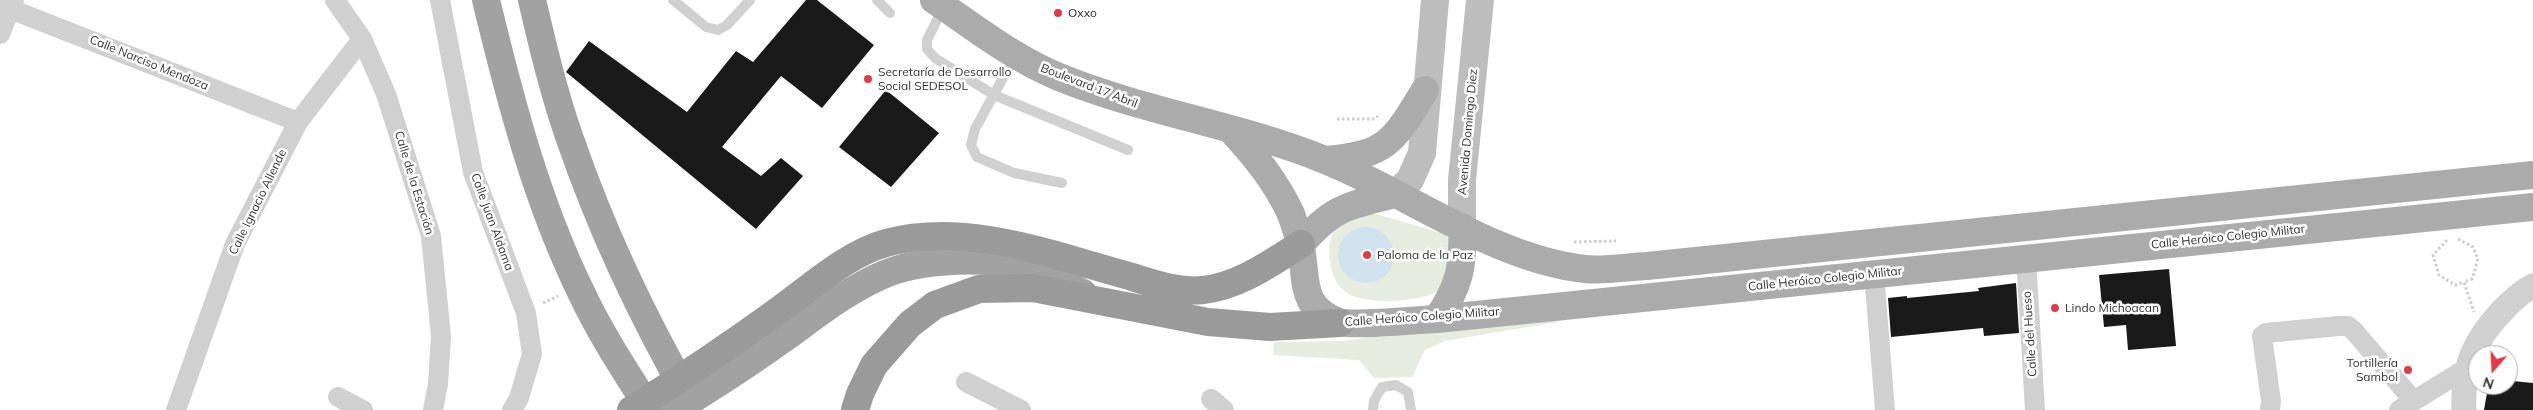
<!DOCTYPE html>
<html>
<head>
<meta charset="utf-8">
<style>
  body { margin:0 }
  #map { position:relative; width:2533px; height:410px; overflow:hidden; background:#fff; font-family:Mulish,sans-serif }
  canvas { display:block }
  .north { position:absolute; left:2468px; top:345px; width:50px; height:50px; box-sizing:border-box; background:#fff; border:1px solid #adadad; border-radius:50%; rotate:199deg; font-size:14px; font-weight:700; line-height:20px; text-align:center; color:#333 }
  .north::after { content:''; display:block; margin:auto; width:18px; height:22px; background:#e63946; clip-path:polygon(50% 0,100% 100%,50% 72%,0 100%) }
</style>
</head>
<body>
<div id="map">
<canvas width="2533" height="410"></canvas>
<div class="north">N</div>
</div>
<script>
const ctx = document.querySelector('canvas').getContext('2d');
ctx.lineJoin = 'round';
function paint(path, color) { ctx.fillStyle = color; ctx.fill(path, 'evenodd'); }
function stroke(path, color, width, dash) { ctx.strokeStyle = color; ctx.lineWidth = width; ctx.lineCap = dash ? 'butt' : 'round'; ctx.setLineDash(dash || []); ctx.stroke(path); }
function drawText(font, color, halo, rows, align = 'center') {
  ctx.font = font + ' Mulish,sans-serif'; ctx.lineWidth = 5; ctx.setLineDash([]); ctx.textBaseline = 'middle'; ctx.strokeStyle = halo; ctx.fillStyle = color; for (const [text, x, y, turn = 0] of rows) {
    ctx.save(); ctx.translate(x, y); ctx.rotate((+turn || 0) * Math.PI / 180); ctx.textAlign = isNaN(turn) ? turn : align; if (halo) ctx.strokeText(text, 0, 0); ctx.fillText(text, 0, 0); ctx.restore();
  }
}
paint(new Path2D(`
  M1373,213L1445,234L1454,249L1448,283C1443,286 1438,292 1432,294C1411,302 1356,307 1340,287C1329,273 1325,244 1335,229C1342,217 1361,215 1373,213Z
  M1558,314V322L1445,341L1425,350L1412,377L1374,378L1359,360L1273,355L1274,342L1341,341Z`), '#e6ecdf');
paint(new Path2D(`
  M1338 255a28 28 0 1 1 56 0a28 28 0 1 1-56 0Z`), '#cfe2ee');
paint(new Path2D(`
  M806,0H817L874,45L822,108L781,76L722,147L761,176L781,158L803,176L756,229L566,72L589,41L687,112L736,51L753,62Z
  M886,90L939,133L891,187L839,147Z
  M2169,269L2176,346L2128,350L2126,325L2104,327L2099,275Z
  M2016,283L2019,333L1984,336L1983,328L1891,337L1888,298L1907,296V298L1979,291L1978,288Z
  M2513,381L2533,383V410H2484L2487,393L2499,391Z`), '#1a1a1a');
stroke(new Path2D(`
  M1337,119H1373L1378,116
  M2458,239L2473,247L2478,259L2472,279L2464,282L2474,312
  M2447,240L2433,255L2439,275L2455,285L2464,282
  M1574,242L1616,241
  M543,303L558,296`), '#cdcdcd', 3, [2.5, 2.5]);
stroke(new Path2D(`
  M673,0L706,27L718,30L727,25L750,0
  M877,0L890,13
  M943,8L927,40V49L935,58L994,95L1128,150
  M1015,56L975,129L971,145L977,157L1014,173L1062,183
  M1373,410L1374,401L1382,387L1396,385L1408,392L1411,410`), '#d0d0d0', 10);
stroke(new Path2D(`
  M335,0L362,39L386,94L431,236L441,336L438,384L433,410
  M440,0L473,172L526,313L532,354L519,398L512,410
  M0,5L298,122
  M0,34L14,0
  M2026,257L2035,410
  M1874,273L1885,410
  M966,382L1021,410
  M338,397L363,410
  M1211,399L1224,410
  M176,410L235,244L298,122L362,39
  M2270,410L2271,401L2262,336L2266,333L2339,326H2348L2354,331L2413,400
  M2399,410L2467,368`), '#d0d0d0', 20);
stroke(new Path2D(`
  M2464,410C2462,368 2474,340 2503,310C2513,300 2521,292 2533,286`), '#d0d0d0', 25);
stroke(new Path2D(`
  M1395,194L1410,180L1422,153L1435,0
  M1462,227V180L1480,0`), '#bdbdbd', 28);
stroke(new Path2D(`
  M934,0C974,27 1013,58 1059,77C1145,112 1239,125 1325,160C1408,193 1494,259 1585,269C1605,271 1627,267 1647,266L2533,175
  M1232,131C1256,157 1276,182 1291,214C1294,223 1298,234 1300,243C1308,276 1297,307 1339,322C1350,326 1420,320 1437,319L2533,207
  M1326,160C1387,155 1394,141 1425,90
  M1301,244C1334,206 1348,206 1395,194
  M1437,319C1459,287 1464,266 1462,227`), '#ababab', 28);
stroke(new Path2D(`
  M486,0C510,99 536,200 581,292C600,333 626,372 650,410
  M532,0C543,47 554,94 570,139C601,229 643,318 690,400
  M675,410C713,387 750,363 786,337C818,314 849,289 885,274C919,260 978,257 1013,265C1037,270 1061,282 1083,293`), '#a2a2a2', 28);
stroke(new Path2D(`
  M631,410C680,379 728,347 775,313C809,289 846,254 886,243C965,222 1046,253 1122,274C1147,281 1176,293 1203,290C1239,286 1271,263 1301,244
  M855,410L860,394L874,365L910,324L935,305L979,289L1033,288L1208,322L1270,327L1340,323`), '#9a9a9a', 28);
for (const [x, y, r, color] of [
  [1058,13,5,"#e63946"],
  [868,79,5,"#e63946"],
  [1367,255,5,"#e63946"],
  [2055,308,5,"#e63946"],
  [2408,370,5,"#e63946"]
]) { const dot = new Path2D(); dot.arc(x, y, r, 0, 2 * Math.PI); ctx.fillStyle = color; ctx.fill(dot); stroke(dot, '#fff', 2); }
drawText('12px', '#333', '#fff', [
  ["Oxxo",1068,13],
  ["Secretaría de Desarrollo",878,72],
  ["Social SEDESOL",878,86],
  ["Paloma de la Paz",1377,255],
  ["Lindo Michoacan",2065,308],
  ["Tortillería",2398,363,"right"],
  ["Sambol",2398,377,"right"]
], 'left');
drawText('12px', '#333', '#fff', [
  ["Calle Narciso Mendoza",149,63,22],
  ["Boulevard 17 Abril",1089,86,21],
  ["Avenida Domingo Diez",1468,132,-85],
  ["Calle de la Estación",414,183,73],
  ["Calle Ignacio Allende",258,202,-64],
  ["Calle Juan Aldama",492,222,70],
  ["Calle Heróico Colegio Militar",2228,237,-6],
  ["Calle Heróico Colegio Militar",1825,279,-6],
  ["Calle Heróico Colegio Militar",1422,317,-4],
  ["Calle del Hueso",2030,334,-94]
]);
</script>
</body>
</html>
